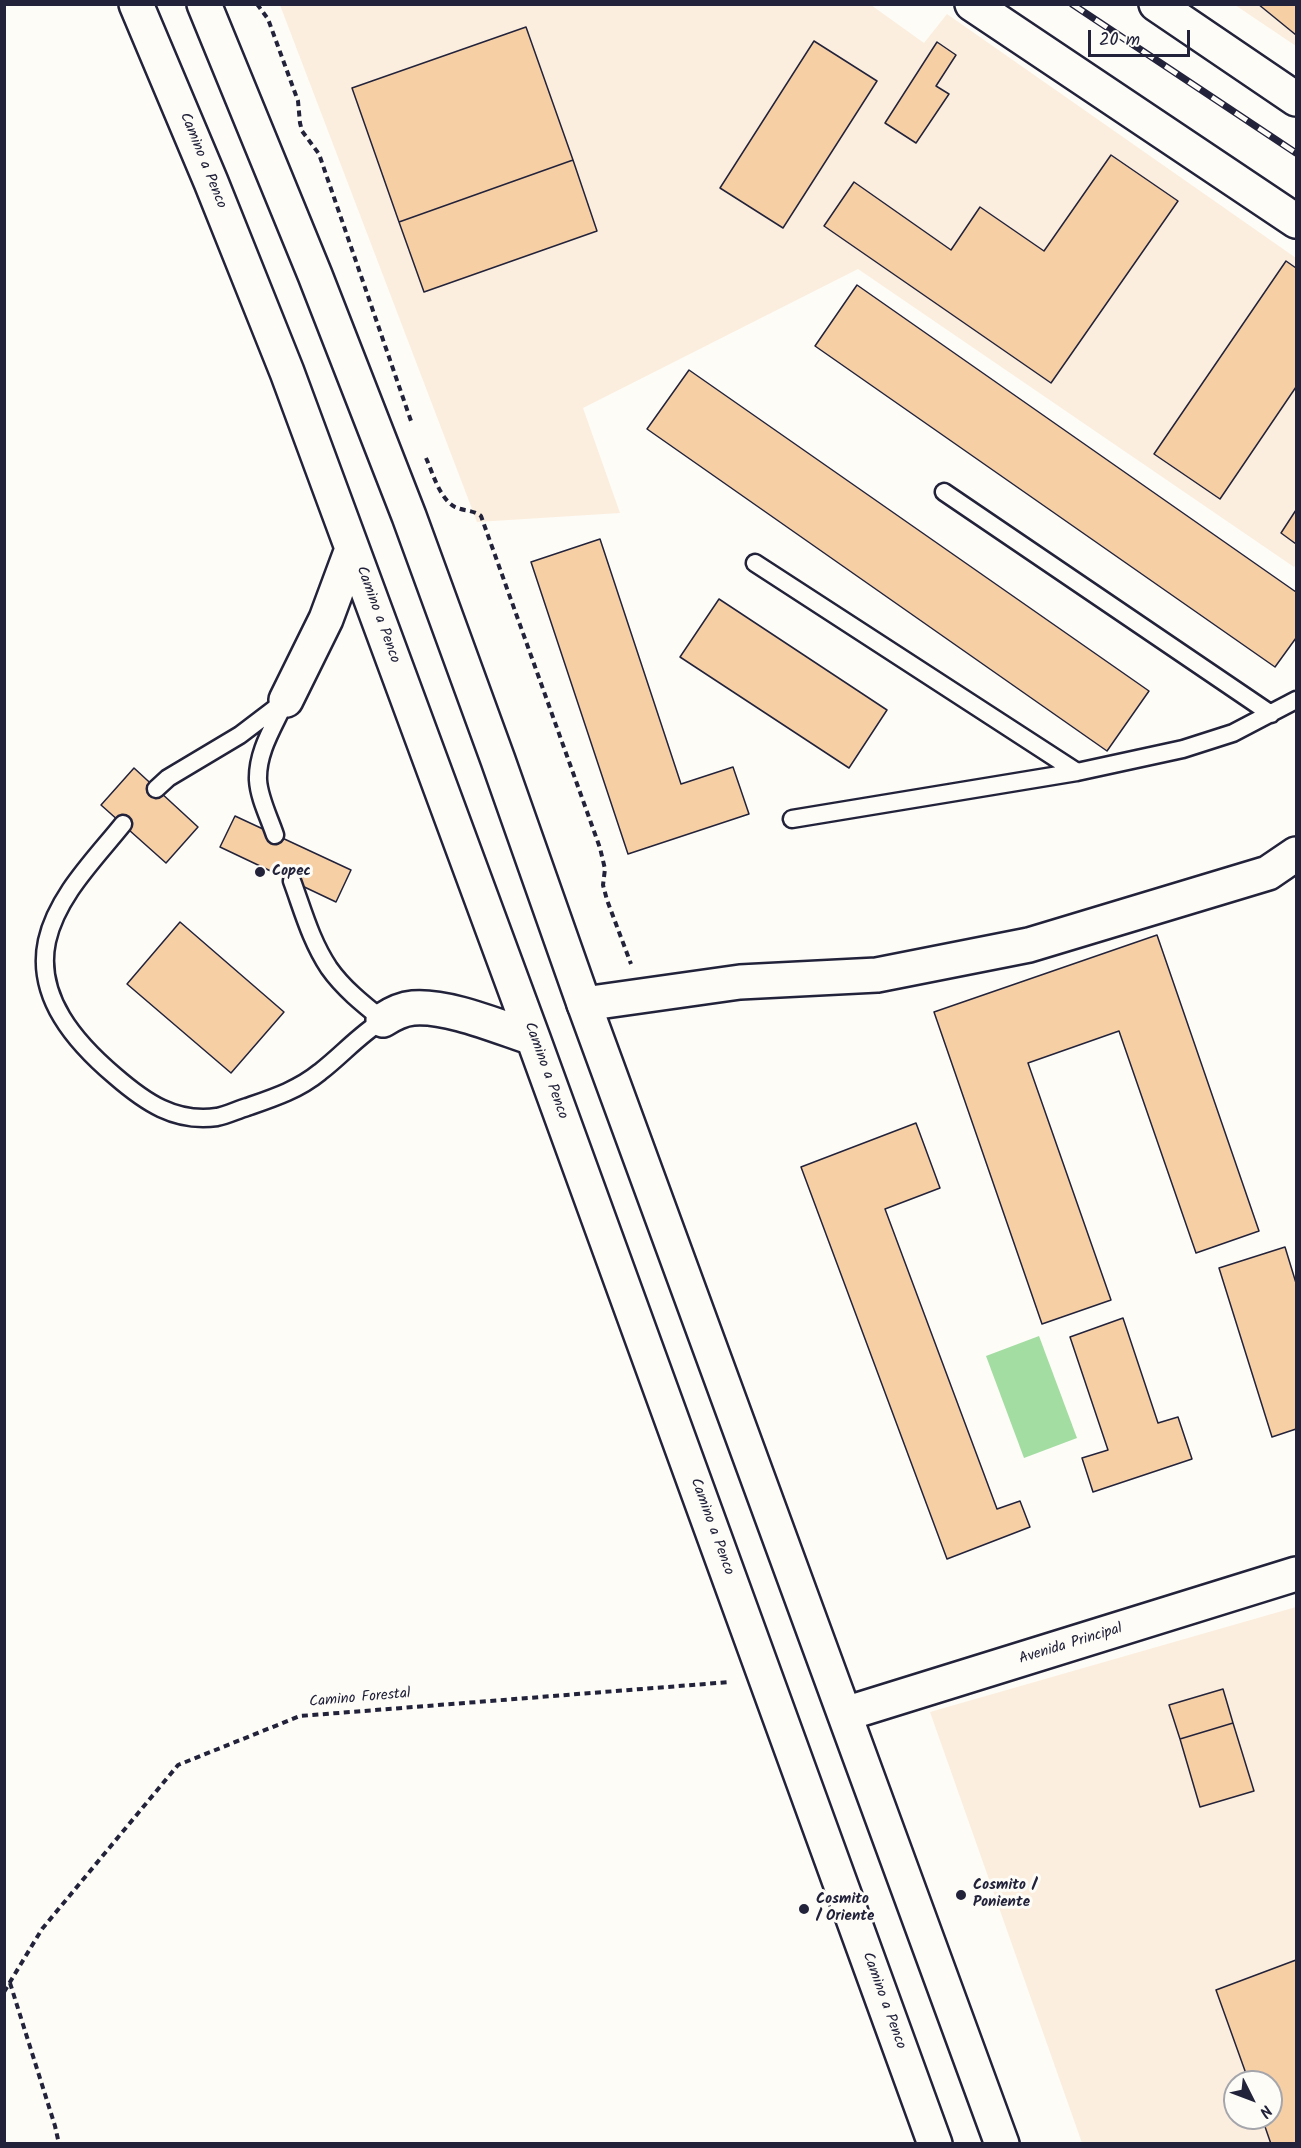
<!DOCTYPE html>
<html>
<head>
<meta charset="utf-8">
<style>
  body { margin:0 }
  #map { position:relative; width:1301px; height:2148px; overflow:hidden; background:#fdfcf7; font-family:Kalam,sans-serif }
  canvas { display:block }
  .frame { position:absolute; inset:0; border:6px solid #22223b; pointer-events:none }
  .north { position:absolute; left:1223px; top:2070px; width:60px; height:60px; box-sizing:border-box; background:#fdfcf7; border:2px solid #a5a5ac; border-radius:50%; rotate:132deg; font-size:16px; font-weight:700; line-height:24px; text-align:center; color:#22223b }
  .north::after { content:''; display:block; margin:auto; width:21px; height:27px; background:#22223b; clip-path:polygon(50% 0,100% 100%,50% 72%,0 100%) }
  .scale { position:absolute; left:1088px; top:30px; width:102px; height:27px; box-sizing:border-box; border:3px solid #22223b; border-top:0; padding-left:8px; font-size:18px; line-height:21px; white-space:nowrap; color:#22223b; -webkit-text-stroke:4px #fdfcf7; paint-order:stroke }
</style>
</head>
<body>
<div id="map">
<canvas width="1301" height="2148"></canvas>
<div class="frame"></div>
<div class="north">N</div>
<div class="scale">20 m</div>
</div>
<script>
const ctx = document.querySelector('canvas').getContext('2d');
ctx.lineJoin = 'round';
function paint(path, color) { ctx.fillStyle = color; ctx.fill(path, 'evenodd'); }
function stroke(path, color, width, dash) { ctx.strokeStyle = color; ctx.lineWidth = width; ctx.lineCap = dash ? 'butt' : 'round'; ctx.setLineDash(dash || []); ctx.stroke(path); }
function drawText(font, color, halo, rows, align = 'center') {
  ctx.font = font + ' Kalam,sans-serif'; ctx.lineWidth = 6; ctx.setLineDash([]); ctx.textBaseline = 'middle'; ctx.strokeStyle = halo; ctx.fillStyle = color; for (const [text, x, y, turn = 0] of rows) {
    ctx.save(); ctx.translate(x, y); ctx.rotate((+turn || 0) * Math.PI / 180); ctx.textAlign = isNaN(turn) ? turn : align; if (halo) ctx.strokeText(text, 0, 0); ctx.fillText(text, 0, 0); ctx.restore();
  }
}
paint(new Path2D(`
  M280,5H871L924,43L947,14L1296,258V564L1294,567L858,269L583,408L620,513L477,522Z
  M1235,5H1296V46Z
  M1296,1607V2143H1082L930,1712ZM1235,2082H1271V2118H1235Z`), '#fbeede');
paint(new Path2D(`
  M1039,1336L1077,1438L1024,1458L986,1356Z`), '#a3dda2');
const building = new Path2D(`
  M1258,4H1296V35Z
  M526,27L573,160L399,222L352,88Z
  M814,41L877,81L783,228L720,188Z
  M937,42L956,55L936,86L949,94L916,143L885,123Z
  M1111,155L1178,201L1051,383L824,226L854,182L951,250L980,207L1044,251Z
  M573,160L597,231L424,292L399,222Z
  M1286,261L1296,268V387L1220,499L1154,454Z
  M857,285L1296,592V638L1275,667L815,346Z
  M689,370L1149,691L1107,751L647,429Z
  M1296,510V544L1281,533Z
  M600,539L681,784L733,767L749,814L628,854L531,562Z
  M719,599L887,710L849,768L680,657Z
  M134,768L198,827L166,863L101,805Z
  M235,816L351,870L336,902L220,847Z
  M180,922L284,1012L231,1073L127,984Z
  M1157,935L1259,1231L1196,1253L1119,1031L1028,1063L1111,1300L1042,1324L934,1012Z
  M916,1123L940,1188L885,1209L997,1509L1020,1501L1030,1527L947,1559L801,1167Z
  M1285,1247L1296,1283V1429L1272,1437L1219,1268Z
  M1123,1318L1158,1423L1178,1417L1192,1459L1093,1492L1082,1458L1108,1450L1070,1337Z
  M1223,1689L1233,1723L1180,1739L1169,1705Z
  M1233,1723L1254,1791L1200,1807L1180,1739Z
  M1296,1960V2144H1271L1262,2118H1271V2082H1249L1216,1990Z`);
paint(building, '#f6cfa5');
stroke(building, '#22223b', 1.5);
const service = new Path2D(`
  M944,492L1271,714
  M755,563L1077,772
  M156,789L168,778L240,735L286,700
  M792,819L1077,772L1183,749L1233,733L1296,700
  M123,824C95,859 57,896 47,941C35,997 76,1043 115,1076C145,1102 175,1123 217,1117C227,1115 237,1110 247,1107C273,1098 298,1090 320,1072C342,1055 359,1035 383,1020C363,1004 343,988 329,968C311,941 303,911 292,881
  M275,835C269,817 259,798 258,780C257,752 273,728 284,704`);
const minor = new Path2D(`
  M972,4L1296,221
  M1156,4L1296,99
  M584,1004L740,982L877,975L1029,945L1268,873L1296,854
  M845,1714L1296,1574`);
const trunk = new Path2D(`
  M136,4L211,182L287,372L533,1038L935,2144
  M204,4L315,275L409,516L498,760L584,1004L1002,2144
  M286,700L326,619L352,549
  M383,1020C392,1014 402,1009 413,1008C448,1005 499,1027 533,1038`);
stroke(service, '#22223b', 21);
stroke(minor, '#22223b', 38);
stroke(trunk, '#22223b', 38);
stroke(new Path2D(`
  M257,4L268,19L298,101L300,123L302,131L319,154L411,421
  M426,458C433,473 439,498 455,507C463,511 474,510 481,516L600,848L605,869L603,885L607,900L631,964
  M10,1983L55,2126L59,2144
  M4,1992L42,1929L178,1765L300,1716L730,1682`), '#22223b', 4, [6, 4.5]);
stroke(service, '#fdfcf7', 16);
stroke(minor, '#fdfcf7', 33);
stroke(trunk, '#fdfcf7', 33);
const rail = new Path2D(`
  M1072,4L1296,153`);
stroke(rail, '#22223b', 7);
stroke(rail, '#fdfcf7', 4.5, [14]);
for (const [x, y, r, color] of [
  [260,872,6,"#22223b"],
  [961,1895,6,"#22223b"],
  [804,1909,6,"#22223b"]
]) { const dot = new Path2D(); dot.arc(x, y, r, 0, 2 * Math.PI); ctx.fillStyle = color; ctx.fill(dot); stroke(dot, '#fdfcf7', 2); }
drawText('15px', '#22223b', '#fdfcf7', [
  ["Camino a Penco",202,161,68],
  ["Camino a Penco",377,615,70],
  ["Camino a Penco",545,1071,70],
  ["Camino a Penco",711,1527,70],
  ["Avenida Principal",1071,1645,-17],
  ["Camino Forestal",360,1699,-5],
  ["Camino a Penco",883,2001,70]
]);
drawText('bold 15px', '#22223b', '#fdfcf7', [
  ["Copec",272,872],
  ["Cosmito /",973,1886],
  ["Poniente",973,1903],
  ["Cosmito",816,1900],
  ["/ Oriente",816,1917]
], 'left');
</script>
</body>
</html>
